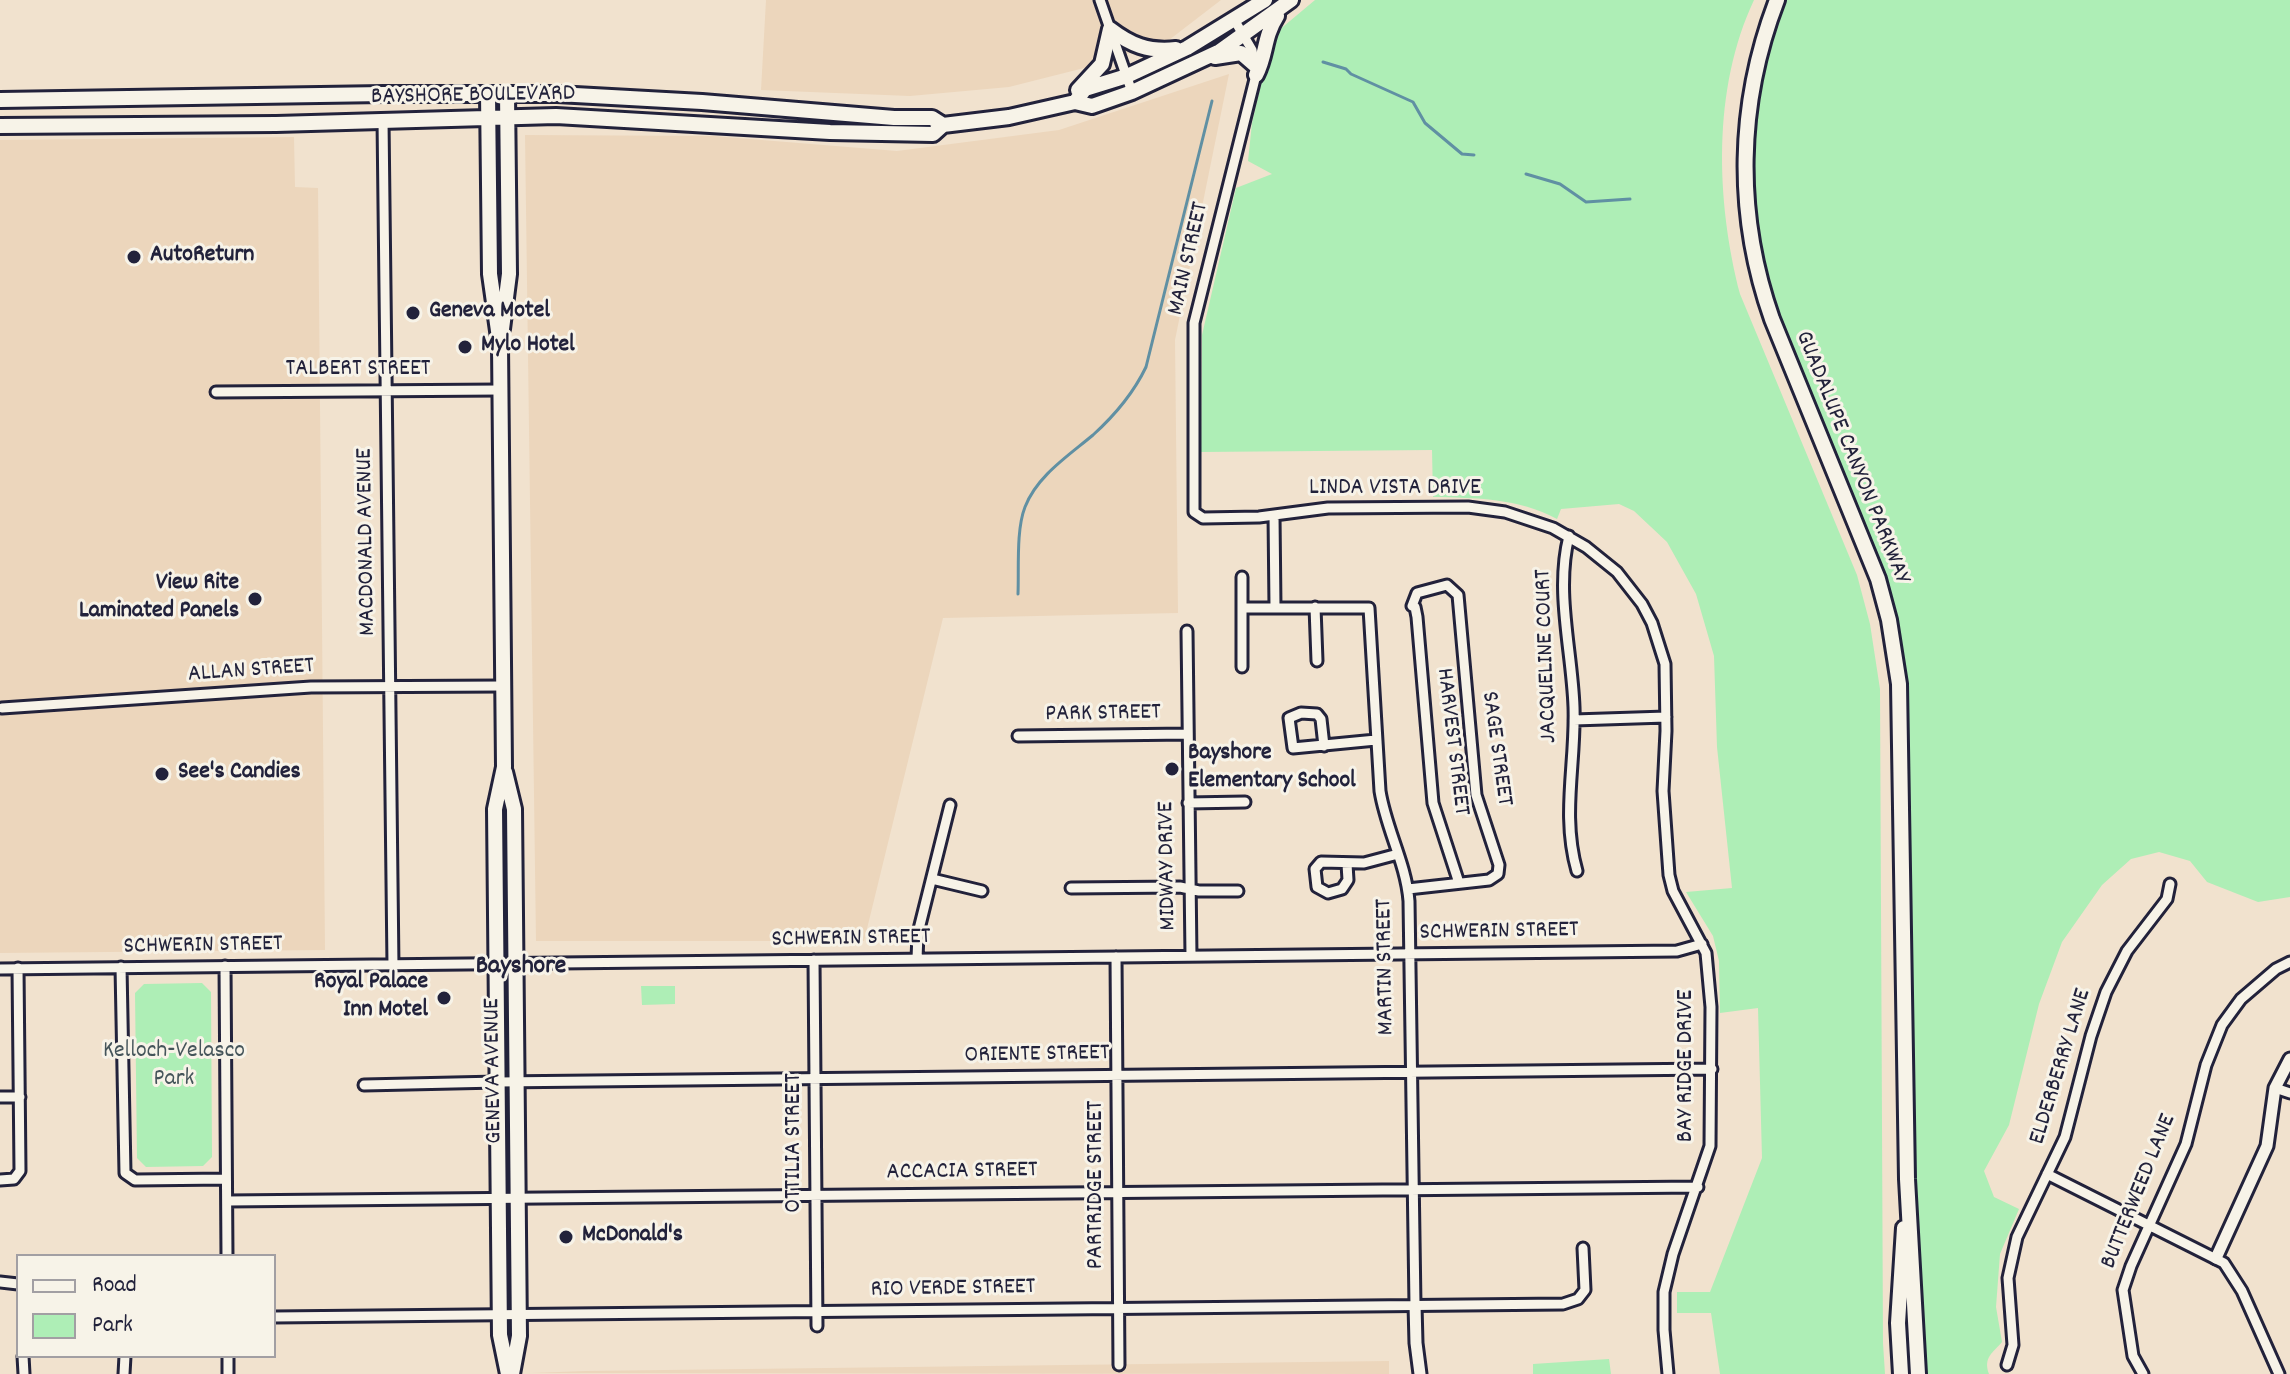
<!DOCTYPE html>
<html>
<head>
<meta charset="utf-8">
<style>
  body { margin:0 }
  #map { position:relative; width:2290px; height:1374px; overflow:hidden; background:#f1e2ce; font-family:Dekko,sans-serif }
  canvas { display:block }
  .legend { position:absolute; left:16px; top:1254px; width:260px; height:104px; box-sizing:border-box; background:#f7f3e8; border:2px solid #a29fa3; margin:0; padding:10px 14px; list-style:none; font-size:24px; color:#22223b }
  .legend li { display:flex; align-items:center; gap:16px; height:40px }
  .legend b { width:40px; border:2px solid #a29fa3 }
</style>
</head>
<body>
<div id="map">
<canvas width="2290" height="1374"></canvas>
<ul class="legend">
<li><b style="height:10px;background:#f7f3e8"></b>Road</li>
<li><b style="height:22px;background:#aeeeb6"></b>Park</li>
</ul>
</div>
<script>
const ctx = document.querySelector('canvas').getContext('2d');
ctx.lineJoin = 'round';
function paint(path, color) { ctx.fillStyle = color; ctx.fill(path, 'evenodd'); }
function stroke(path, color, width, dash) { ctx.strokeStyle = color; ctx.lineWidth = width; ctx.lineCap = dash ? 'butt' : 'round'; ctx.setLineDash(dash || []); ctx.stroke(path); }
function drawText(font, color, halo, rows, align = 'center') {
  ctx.font = font + ' Dekko,sans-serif'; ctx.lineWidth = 6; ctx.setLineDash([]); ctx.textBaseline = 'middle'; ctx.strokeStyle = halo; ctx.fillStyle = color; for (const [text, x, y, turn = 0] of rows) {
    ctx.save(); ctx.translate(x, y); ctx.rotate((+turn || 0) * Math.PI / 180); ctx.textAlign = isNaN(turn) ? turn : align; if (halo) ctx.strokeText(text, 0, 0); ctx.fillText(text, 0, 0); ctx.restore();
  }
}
paint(new Path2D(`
  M766,0H1221L1169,40L1088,67L1009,87L910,96L761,90Z
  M1229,74L1175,340L1178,613L943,618L864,941H536L525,135L713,136L897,151L1059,130Z
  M294,137L295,187L318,188L325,950L0,953V140Z
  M1389,1361V1374L532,1373L585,1371Z`), '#ecd6bc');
paint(new Path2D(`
  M1315,0H1754C1712,89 1716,201 1740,294L1857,575L1870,624L1880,689L1883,1343L1885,1374H1720L1711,1313H1677V1292H1710L1762,1158L1758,1008L1720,1013L1719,961L1713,936L1686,892L1732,888L1717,747L1714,656L1696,594L1667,542L1634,511L1619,504L1561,509L1557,519C1518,498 1476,498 1433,497L1432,450L1201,452L1202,335L1236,188L1272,174L1248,161L1252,123L1272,36Z
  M1777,0H2290V897L2258,902L2207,882L2190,861L2159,852L2131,859L2102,885L2062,942L2039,1004L2009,1125L1984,1171L1994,1197L2019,1209L2000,1254L1996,1307L2002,1342C1993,1353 1983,1357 1989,1374H1918L1902,748L1890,620L1765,298L1745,145Z
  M202,983L211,992L212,1157L203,1166L146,1167L137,1158L135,993L144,984Z
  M641,986H675V1004L642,1005Z
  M1609,1359L1611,1374H1533V1364Z`), '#aeeeb6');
stroke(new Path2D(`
  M1323,62L1346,69L1351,74L1413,102L1425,123L1462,154L1474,155
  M1526,174L1560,184L1586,202L1630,199
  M1018,594C1019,568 1016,530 1025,507C1037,476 1068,456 1093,435C1114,416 1134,392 1146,367L1212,101`), '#6090a3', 3);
const minor = new Path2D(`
  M1100,0L1132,92
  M1235,21L1252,50L1256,75L1194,323V512L1203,518L1259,517L1328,508L1468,507L1505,512L1553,528L1586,547L1617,572L1642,604L1652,623L1665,664L1666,731L1663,791L1669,875L1673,891L1706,953L1711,1007L1710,1146L1673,1254L1664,1292V1330L1668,1374
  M383,120L393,965
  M216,392L500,390
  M1274,515L1275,607
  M1569,536C1555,592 1572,650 1574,707C1576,763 1561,815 1577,871
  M1242,577V667
  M1315,607L1317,661
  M1242,608H1369L1380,791C1386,829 1406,863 1409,901L1415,1305
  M1187,631L1191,956
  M2,708L311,687L503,686
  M1574,720L1666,717
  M1018,736L1188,734
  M1324,746L1321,719L1317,714L1301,713L1289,718L1293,748L1376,740
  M1188,803L1245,802
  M1347,864L1348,880L1342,889L1328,893L1317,887L1315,869L1321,862L1364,863L1398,854
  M932,879L982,891
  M1071,888L1180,887L1199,891H1238
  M1408,889L1489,880L1498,874L1499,865L1476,795L1458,595L1447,585L1417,593L1412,606L1415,607L1417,617L1433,803L1459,883
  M1116,957L1119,1365
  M917,959L918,933L950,805
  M814,960L817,1326
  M225,966L227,1256
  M121,967L125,1173L135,1180L226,1179
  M0,969L1677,951L1702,944
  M364,1085L498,1082L1712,1069
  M2275,1088L2290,1093
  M0,1097H20
  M2047,1174L2224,1263L2242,1291L2279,1374
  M0,1180L14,1179L20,1171L18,968
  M227,1201L1698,1187
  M0,1282L18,1284
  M274,1317L1563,1304L1578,1299L1585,1290L1583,1248
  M23,1356L24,1374
  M228,1356V1374
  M2007,1365L2013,1345L2008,1278L2017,1237L2065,1137L2091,1036L2106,992L2127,951L2167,899L2170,884
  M124,1374L125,1356
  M2143,1374L2133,1356L2123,1290L2131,1266L2186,1144L2206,1065L2222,1025L2241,999L2276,969L2290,962`);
const tertiary = new Path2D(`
  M2216,1258L2267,1146L2275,1088L2290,1059
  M1415,1305L1416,1343L1420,1374`);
const primary = new Path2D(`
  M1777,0C1737,104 1735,214 1772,319L1878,579L1889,620L1899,684L1907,1179L1918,1374
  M1215,57L1241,53L1256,66
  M1256,75C1267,54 1263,38 1277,16
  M1078,90L1102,64L1110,29C1131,45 1148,52 1176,49
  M488,94L490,274L500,345L504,767L495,809L500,1335L508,1374
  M0,100L384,94H557L702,102L894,118H932L943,125
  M1075,102L1085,89L1127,76L1187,48L1265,0
  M0,126L276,124L556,116L830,132L933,134L943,125L1009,117L1075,102L1092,106L1132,92L1220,51L1291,0
  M502,329L509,274L507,94
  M505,772L514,809L519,1336L512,1374
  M1901,1374L1898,1323L1904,1228`);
stroke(minor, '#22223b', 15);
stroke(tertiary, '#22223b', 17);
stroke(primary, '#22223b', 20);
stroke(minor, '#f7f3e8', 9);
stroke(tertiary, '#f7f3e8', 11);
stroke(primary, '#f7f3e8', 14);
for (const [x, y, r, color] of [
  [134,257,8,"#22223b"],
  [413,313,8,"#22223b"],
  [465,347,8,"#22223b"],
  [255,599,8,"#22223b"],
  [1172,769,8,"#22223b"],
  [162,774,8,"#22223b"],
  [444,998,8,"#22223b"],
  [566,1237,8,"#22223b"]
]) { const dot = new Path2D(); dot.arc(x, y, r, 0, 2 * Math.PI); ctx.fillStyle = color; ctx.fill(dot); stroke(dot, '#f7f3e8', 3); }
drawText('24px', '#22223b', '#f7f3e8', [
  ["BAYSHORE BOULEVARD",473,97,-1],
  ["MAIN STREET",1190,259,-77],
  ["TALBERT STREET",358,371],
  ["GUADALUPE CANYON PARKWAY",1851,458,68],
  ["LINDA VISTA DRIVE",1395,490],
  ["MACDONALD AVENUE",368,542,-91],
  ["JACQUELINE COURT",1548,656,-92],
  ["ALLAN STREET",251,672,-4],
  ["PARK STREET",1103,715,-1],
  ["HARVEST STREET",1451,742,83],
  ["SAGE STREET",1495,749,82],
  ["MIDWAY DRIVE",1169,866,-91],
  ["SCHWERIN STREET",1499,933,-1],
  ["SCHWERIN STREET",851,940,-1],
  ["SCHWERIN STREET",203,947,-1],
  ["MARTIN STREET",1387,967,-91],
  ["ORIENTE STREET",1037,1056,-1],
  ["BAY RIDGE DRIVE",1688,1066,-90],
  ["ELDERBERRY LANE",2062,1067,-73],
  ["GENEVA AVENUE",495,1071,-91],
  ["OTTILIA STREET",796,1143,-90],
  ["ACCACIA STREET",962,1173,-1],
  ["PARTRIDGE STREET",1098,1185,-90],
  ["BUTTERWEED LANE",2140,1192,-68],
  ["RIO VERDE STREET",953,1290,-1]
]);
drawText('bold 24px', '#22223b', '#f7f3e8', [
  ["AutoReturn",150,257],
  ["Geneva Motel",429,313],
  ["Mylo Hotel",481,347],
  ["View Rite",239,585,"right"],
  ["Laminated Panels",239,613,"right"],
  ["Bayshore",1188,755],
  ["Elementary School",1188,783],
  ["See's Candies",178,774],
  ["Royal Palace",428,984,"right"],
  ["Inn Motel",428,1012,"right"],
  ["McDonald's",582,1237]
], 'left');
drawText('24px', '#45555a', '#f7f3e8', [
  ["Kelloch-Velasco",174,1053],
  ["Park",174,1081]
]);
drawText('bold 26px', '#22223b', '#f7f3e8', [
  ["Bayshore",521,968]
]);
</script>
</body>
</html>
